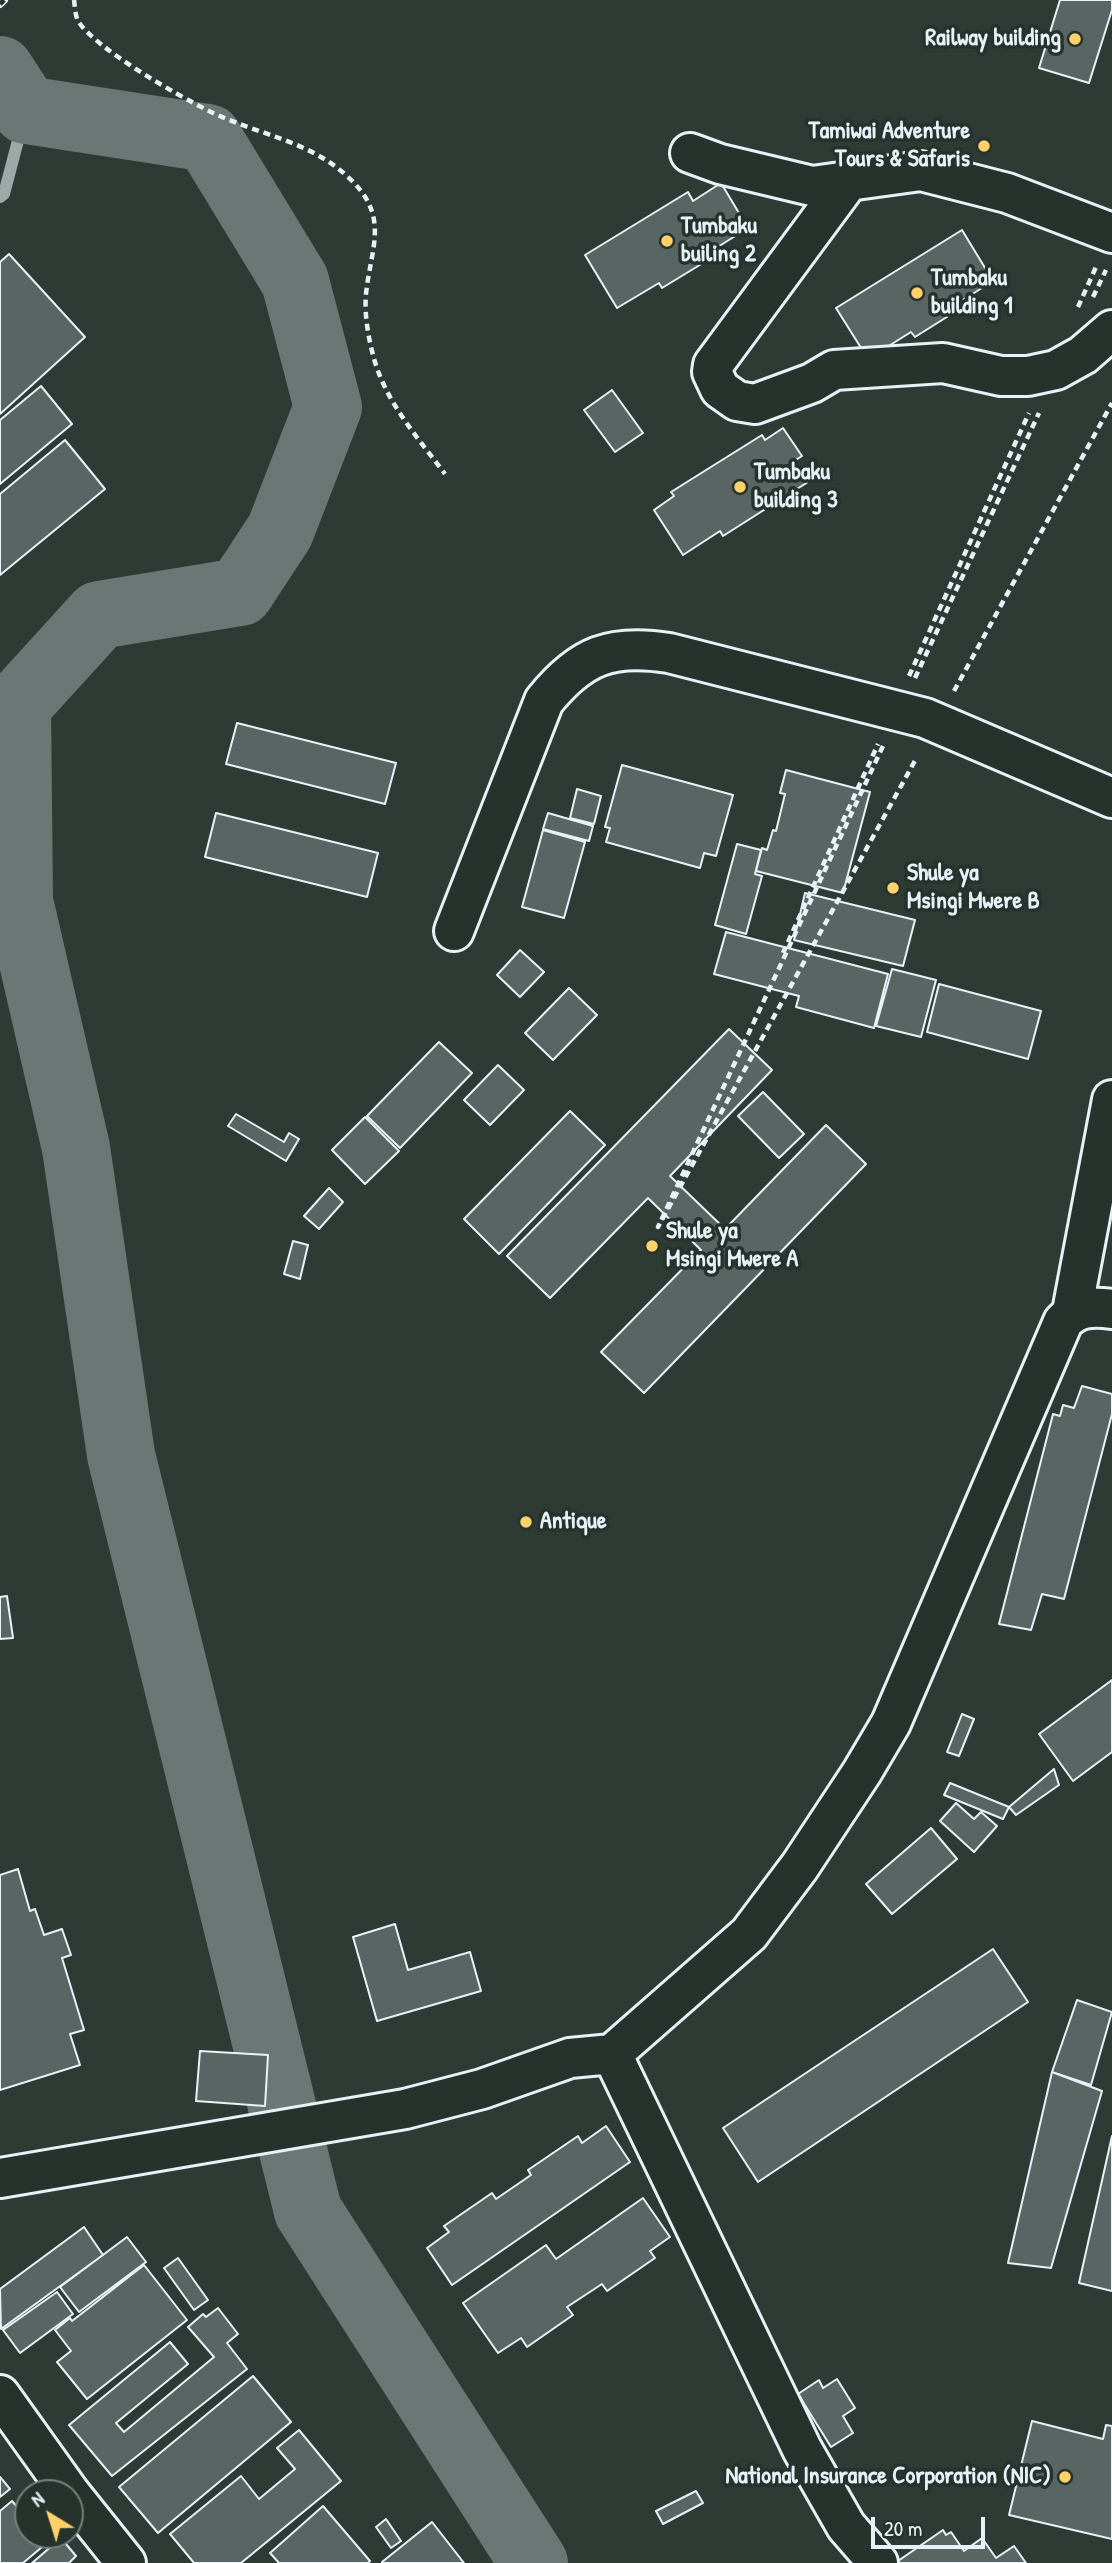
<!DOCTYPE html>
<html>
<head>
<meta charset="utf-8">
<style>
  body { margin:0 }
  #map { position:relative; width:1112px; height:2563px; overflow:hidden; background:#2e3b35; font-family:"Patrick Hand",sans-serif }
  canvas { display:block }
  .north { position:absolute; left:14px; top:2479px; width:70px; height:70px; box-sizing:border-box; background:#26332d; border:2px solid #747f7e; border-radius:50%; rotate:322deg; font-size:19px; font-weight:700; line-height:28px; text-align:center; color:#e8f1f8 }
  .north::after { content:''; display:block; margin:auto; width:24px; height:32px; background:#ffd166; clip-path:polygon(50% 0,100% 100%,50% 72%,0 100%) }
  .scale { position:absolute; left:871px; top:2517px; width:114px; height:32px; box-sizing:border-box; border:4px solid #e8f1f8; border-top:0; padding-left:9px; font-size:21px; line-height:24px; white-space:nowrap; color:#e8f1f8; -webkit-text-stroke:5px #26332d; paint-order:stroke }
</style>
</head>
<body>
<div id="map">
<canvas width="1112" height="2563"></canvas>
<div class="north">N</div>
<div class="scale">20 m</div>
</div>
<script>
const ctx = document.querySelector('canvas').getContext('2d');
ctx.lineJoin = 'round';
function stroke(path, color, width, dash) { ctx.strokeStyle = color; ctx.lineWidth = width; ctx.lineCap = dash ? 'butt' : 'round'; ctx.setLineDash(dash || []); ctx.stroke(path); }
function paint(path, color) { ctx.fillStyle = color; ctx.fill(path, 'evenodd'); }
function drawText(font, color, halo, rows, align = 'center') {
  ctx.font = font + ' "Patrick Hand",sans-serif'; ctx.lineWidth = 7; ctx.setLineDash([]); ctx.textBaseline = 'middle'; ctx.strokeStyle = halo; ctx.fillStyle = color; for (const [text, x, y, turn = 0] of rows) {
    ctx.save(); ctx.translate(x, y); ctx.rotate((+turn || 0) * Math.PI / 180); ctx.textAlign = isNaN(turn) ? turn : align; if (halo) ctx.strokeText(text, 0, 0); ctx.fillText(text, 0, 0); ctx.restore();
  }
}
stroke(new Path2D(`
  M0,197L4,194L26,110`), '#9da8a9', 12);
stroke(new Path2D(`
  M0,70L26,110L208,138L295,281L328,407L280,531L240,592L99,615L17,705L19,901L76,1148L121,1455L308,2211L534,2563`), '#6b7775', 68);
const building = new Path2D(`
  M1060,0H1112V10L1089,83L1039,68Z
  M721,183L748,228L705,255L708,260L662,288L659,283L617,308L585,255L688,192L693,201Z
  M962,230L993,281L955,305L958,310L915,337L911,332L868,359L836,308Z
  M9,254L85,337L0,414V262Z
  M41,386L72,424L0,484V420Z
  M612,390L643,433L615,452L584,410Z
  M783,428L802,456L794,461L808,482L723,536L720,531L683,555L654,510L674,496L671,492L762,435L765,440Z
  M65,440L105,489L0,575V494Z
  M237,723L396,763L385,804L226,764Z
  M622,765L733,795L716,856L704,853L700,868L606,842L610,828L605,827Z
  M786,770L870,792L843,893L756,871L762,848L767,850L773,830L776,831L785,794L780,793Z
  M577,789L601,796L594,824L570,818Z
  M216,813L378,853L367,897L205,857Z
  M548,813L593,826L589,841L543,829Z
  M543,830L585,842L564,918L522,907Z
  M737,844L761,850L755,874L762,876L746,934L715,925Z
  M805,893L915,920L903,966L794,940Z
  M726,932L888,974L874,1028L796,1007L799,996L714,974Z
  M520,950L544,972L520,997L497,975Z
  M892,969L936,980L921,1037L876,1026Z
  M939,984L1041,1011L1028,1059L927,1032Z
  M569,988L597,1015L553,1060L525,1033Z
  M729,1029L772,1070L670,1176L725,1229L826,1125L866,1164L644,1393L601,1352L701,1250L648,1198L550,1298L507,1256Z
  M439,1042L472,1073L400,1148L367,1116Z
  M498,1065L524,1090L490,1125L464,1100Z
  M763,1092L804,1134L779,1158L738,1116Z
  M570,1111L605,1145L499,1254L464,1219Z
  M236,1114L284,1142L289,1133L299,1139L286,1161L228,1126Z
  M365,1117L399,1151L365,1184L332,1150Z
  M329,1188L343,1202L319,1229L304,1216Z
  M293,1241L308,1245L300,1279L284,1274Z
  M1082,1386L1112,1394V1414L1064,1599L1042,1594L1031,1630L999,1624L1053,1414L1060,1416L1063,1405L1074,1408Z
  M7,1596L13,1638L0,1639V1597Z
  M1112,1680V1752L1073,1781L1039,1734Z
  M962,1714L974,1719L959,1756L947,1752Z
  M1054,1769L1059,1785L1016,1815L1009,1807Z
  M950,1783L1009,1807L1003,1819L944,1795Z
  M956,1803L974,1819L981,1812L997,1826L974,1852L940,1821Z
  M931,1828L957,1859L892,1914L866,1884Z
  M18,1869L30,1911L35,1909L44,1935L62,1929L71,1955L62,1958L84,2030L70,2034L80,2065L0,2090V1875Z
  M395,1924L408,1970L470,1952L481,1991L377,2021L353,1937Z
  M993,1949L1028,2002L758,2182L723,2128Z
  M1077,2000L1112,2012L1091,2085L1052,2072Z
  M200,2051L268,2055L265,2106L196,2101Z
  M1052,2072L1102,2091L1051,2268L1008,2263Z
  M606,2126L630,2162L452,2285L427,2248L449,2232L444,2226L492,2193L496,2199L531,2175L528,2170L578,2136L582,2143Z
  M1112,2136V2291L1079,2283Z
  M643,2198L670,2237L650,2251L655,2258L607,2291L602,2284L567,2307L573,2315L527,2347L521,2338L498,2353L463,2303L546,2245L556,2259Z
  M84,2227L103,2255L1,2329L0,2289Z
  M127,2237L146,2262L79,2312L60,2287Z
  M178,2258L208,2300L194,2310L164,2268Z
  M144,2265L187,2320L87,2399L57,2362L71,2351L55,2330L70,2318L72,2321Z
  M57,2292L73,2314L20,2353L3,2330Z
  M218,2308L238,2334L227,2343L247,2369L112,2476L69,2425L170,2342L188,2364L116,2423L124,2432L214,2357L188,2327L203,2314L206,2317Z
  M253,2376L291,2422L158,2533L119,2487Z
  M837,2379L855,2408L843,2416L853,2433L831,2447L798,2394L819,2380L823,2388Z
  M1032,2421L1103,2439L1106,2425L1112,2426V2539L1009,2515Z
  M299,2430L341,2481L241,2563H194L170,2534L241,2476L259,2499L295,2469L277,2448Z
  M0,2477L10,2489L0,2497Z
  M696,2491L703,2503L663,2524L656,2511Z
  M12,2501L28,2519V2535H42L48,2542L23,2563H0V2511Z
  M323,2506L370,2561L368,2563H279L270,2553Z
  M386,2519L401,2541L391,2548L376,2527Z
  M432,2522L464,2563H382V2562Z
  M943,2530L946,2535L951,2532L964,2551L982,2538L996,2558L1014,2546L1026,2563H895Z
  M61,2538L76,2556L69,2563H32Z`);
paint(building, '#596563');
stroke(building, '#e8f1f8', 2);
const minor = new Path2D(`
  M690,153L720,164L812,186L921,171L1007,193L1112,233
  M848,182L713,365L712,372L720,389L737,401L755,404L812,383L834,370L943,363L1001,376H1028L1056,370L1083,355L1112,330
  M454,931L544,701C581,655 611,644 669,653L925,718L1112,798
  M1072,1312L1112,1100
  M612,2054L802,2449L846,2526L878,2563
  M0,2178L405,2109L482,2089L570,2058L612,2054L749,1934L800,1866L862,1772L891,1723L1063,1322C1076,1307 1093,1306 1112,1309
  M0,2395L70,2493
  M70,2493L126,2563`);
stroke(minor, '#e8f1f8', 44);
stroke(new Path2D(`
  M74,0C75,6 75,15 78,21C96,49 177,95 209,111C255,134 308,140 347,176C391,216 371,246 366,294C364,315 369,342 375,362C388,405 419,439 445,474
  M1093,297L1106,270
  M1078,307L1096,267
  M909,676L1029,413
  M915,678L1039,413
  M954,691L1112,403
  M883,746L658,1227L917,757
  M783,953L878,744`), '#e8f1f8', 4.5, [7, 5]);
stroke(minor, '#26332d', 38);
const rail = new Path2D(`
  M0,4L4,0`);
stroke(rail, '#e8f1f8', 8);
stroke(rail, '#26332d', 5, [16]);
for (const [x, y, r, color] of [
  [1075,39,7,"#ffd166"],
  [984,146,7,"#ffd166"],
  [667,241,7,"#ffd166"],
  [917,293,7,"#ffd166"],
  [740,487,7,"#ffd166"],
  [893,888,7,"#ffd166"],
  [652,1246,7,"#ffd166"],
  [526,1522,7,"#ffd166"],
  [1065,2477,7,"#ffd166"]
]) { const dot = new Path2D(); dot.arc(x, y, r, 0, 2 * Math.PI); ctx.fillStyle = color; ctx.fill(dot); stroke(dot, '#26332d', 2.5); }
drawText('bold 24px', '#e8f1f8', '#26332d', [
  ["Railway building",1061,39,"right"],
  ["Tamiwai Adventure",970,132,"right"],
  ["Tours & Safaris",970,160,"right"],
  ["Tumbaku",681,227],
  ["builing 2",681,255],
  ["Tumbaku",931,279],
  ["building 1",931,307],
  ["Tumbaku",754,473],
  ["building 3",754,501],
  ["Shule ya",907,874],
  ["Msingi Mwere B",907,902],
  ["Shule ya",666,1232],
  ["Msingi Mwere A",666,1260],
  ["Antique",540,1522],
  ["National Insurance Corporation (NIC)",1051,2477,"right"]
], 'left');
</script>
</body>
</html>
